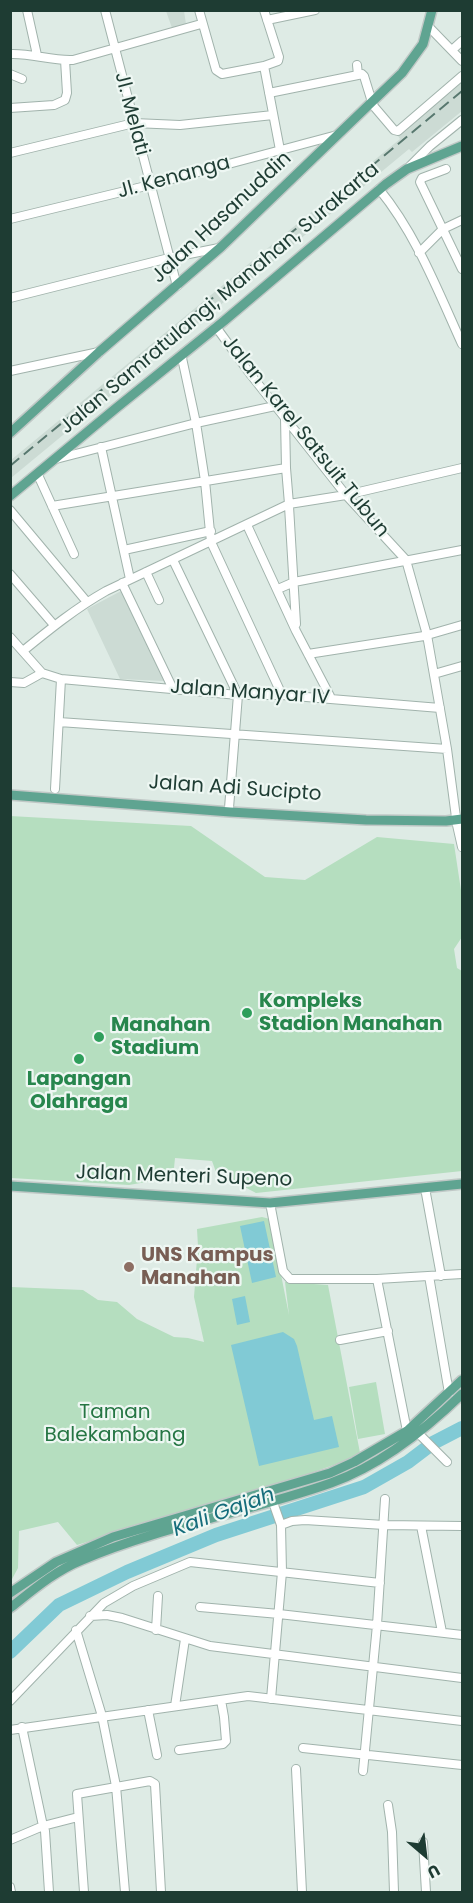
<!DOCTYPE html>
<html>
<head>
<meta charset="utf-8">
<style>
  body { margin:0 }
  #map { position:relative; width:473px; height:1903px; overflow:hidden; background:#deebe5; font-family:Poppins,sans-serif }
  canvas { display:block }
  .frame { position:absolute; inset:0; border:12px solid #1e3c33; pointer-events:none }
  .north { position:absolute; left:395px; top:1825px; width:60px; height:60px; -webkit-text-stroke:4px #eef7f3; paint-order:stroke; rotate:152deg; font-size:16px; font-weight:700; line-height:24px; text-align:center; color:#1e3c33 }
  .north::after { content:''; display:block; margin:auto; width:21px; height:27px; background:#1e3c33; clip-path:polygon(50% 0,100% 100%,50% 72%,0 100%) }
</style>
</head>
<body>
<div id="map">
<canvas width="473" height="1903"></canvas>
<div class="frame"></div>
<div class="north">U</div>
</div>
<script>
const ctx = document.querySelector('canvas').getContext('2d');
ctx.lineJoin = 'round';
function paint(path, color) { ctx.fillStyle = color; ctx.fill(path, 'evenodd'); }
function stroke(path, color, width, dash) { ctx.strokeStyle = color; ctx.lineWidth = width; ctx.lineCap = dash ? 'butt' : 'round'; ctx.setLineDash(dash || []); ctx.stroke(path); }
function drawText(font, color, halo, rows, align = 'center') {
  ctx.font = font + ' Poppins,sans-serif'; ctx.lineWidth = 4.5; ctx.setLineDash([]); ctx.textBaseline = 'middle'; ctx.strokeStyle = halo; ctx.fillStyle = color; for (const [text, x, y, turn = 0] of rows) {
    ctx.save(); ctx.translate(x, y); ctx.rotate((+turn || 0) * Math.PI / 180); ctx.textAlign = isNaN(turn) ? turn : align; if (halo) ctx.strokeText(text, 0, 0); ctx.fillText(text, 0, 0); ctx.restore();
  }
}
paint(new Path2D(`
  M166,11H184L186,24L172,28Z
  M462,82V111L412,152L409,149L11,478V460L400,139L398,136Z
  M121,591L154,660L164,681L120,679L87,609Z`), '#ccdbd4');
paint(new Path2D(`
  M10,816L191,826L265,877L305,880L377,837L454,844L462,897V937L454,949L457,968L462,971V1171L256,1193L216,1172L212,1161L175,1158L174,1168L152,1181L129,1185L11,1178Z
  M262,1217L270,1219L289,1315L285,1282L328,1285L360,1453L348,1460L291,1480L77,1545L58,1522L19,1531L18,1568L11,1581V1287L83,1290L98,1300L117,1302L137,1319L174,1337L188,1338L204,1342L194,1297L198,1246L197,1229Z
  M376,1382L385,1434L358,1439L349,1387Z`), '#b5debf');
paint(new Path2D(`
  M264,1221L276,1277L252,1283L240,1226Z
  M245,1296L250,1322L237,1325L232,1299Z
  M283,1332L294,1339L297,1346L314,1420L332,1416L339,1447L259,1466L231,1345Z`), '#81cad5');
stroke(new Path2D(`
  M10,1652L59,1605L127,1572L216,1535L364,1487L408,1462L433,1443L462,1428`), '#81cad5', 14);
const minor = new Path2D(`
  M27,10L37,55
  M105,10L177,286
  M199,10L216,70L222,74L264,66L278,61L279,57L264,10
  M267,20L315,10
  M429,27L462,61
  M452,50L462,41
  M10,54C32,53 51,61 73,60L201,24
  M264,66L280,150
  M10,74L22,79
  M358,75L362,74L364,76L372,102
  M269,93L358,75L357,65
  M371,103L394,130L398,131L462,76
  M10,108L54,105L65,100L67,93L65,60
  M10,153L134,123L180,125L273,115
  M410,166L430,146L462,120
  M446,169L422,178L420,182L462,269
  M379,189C416,234 438,291 462,344
  M10,219L150,185L337,135
  M419,253L443,229L462,220
  M10,298L169,258L219,248
  M216,327L251,375L346,495L406,560L427,635L447,749L457,825L462,847
  M182,358L196,423L205,481L211,542L282,695
  M10,371L99,352
  M285,418L286,468L289,504
  M101,447L130,579
  M56,459L196,423L275,406
  M38,475L74,554
  M52,506L286,468
  M289,506L296,624
  M10,510L87,602
  M247,525L296,631L330,696
  M124,550L211,531
  M173,560L238,695L229,808
  M146,572L159,600
  M10,574L54,625
  M122,583L172,687
  M278,589L294,582L462,550
  M10,637L42,673L61,679L238,695H282L440,708
  M23,651C50,629 76,608 106,591L289,504L346,495L462,468
  M308,654L424,636L462,625
  M434,674L462,666
  M10,682L24,683L42,673
  M59,722L447,749
  M55,789L61,679
  M425,1188L441,1276
  M270,1203L283,1271L290,1279H377L462,1274
  M429,1276L449,1393
  M377,1279L407,1431
  M340,1340L388,1331
  M418,1433L447,1462
  M269,1491L281,1525L282,1572L271,1699
  M281,1525L292,1521L305,1520L384,1525L462,1526
  M421,1526L442,1632
  M200,1607L279,1614L462,1635
  M90,1616L107,1615L122,1618L210,1646L462,1678
  M76,1630L102,1716L116,1786L125,1892
  M156,1630L158,1596
  M10,1701L104,1603L133,1586L190,1562L380,1583
  M175,1706L185,1639
  M148,1710L157,1755
  M22,1727L43,1826
  M10,1730L248,1696L462,1721
  M303,1748L462,1765
  M179,1750L223,1744L226,1741L224,1717L221,1700
  M296,1769L302,1892
  M363,1771L377,1625L385,1499
  M388,1805L392,1832L394,1892
  M45,1831L49,1892
  M10,1840L43,1826L78,1817
  M423,1842L426,1892
  M10,1887L11,1892
  M84,1892L77,1794L150,1781L155,1784L161,1892`);
const major = new Path2D(`
  M10,433L99,352L221,247L402,73L423,44L432,10
  M10,496L115,409L224,321L386,184L407,169L462,146
  M10,795L230,812L366,820L446,821L462,819
  M10,1186L270,1203L462,1184
  M10,1593L56,1562L113,1537L330,1473L354,1462L407,1431L462,1380
  M10,1608C33,1590 55,1571 82,1560C162,1526 249,1512 331,1483C381,1465 425,1430 462,1394`);
stroke(minor, '#a1b3ac', 10);
stroke(major, '#c0c8c6', 12);
stroke(minor, '#fff', 8);
stroke(major, '#5fa491', 9);
stroke(new Path2D(`
  M10,466L462,91`), '#58786f', 2, [12, 6]);
for (const [x, y, r, color] of [
  [247,1013,6,"#2e9e5b"],
  [99,1037,6,"#2e9e5b"],
  [79,1059,6,"#2e9e5b"],
  [129,1267,6,"#8d6e63"]
]) { const dot = new Path2D(); dot.arc(x, y, r, 0, 2 * Math.PI); ctx.fillStyle = color; ctx.fill(dot); stroke(dot, '#eef7f3', 2); }
drawText('20px', '#1e3c33', '#eef7f3', [
  ["Jl. Melati",131,114,75],
  ["Jl. Kenanga",174,178,-15],
  ["Jalan Hasanuddin",222,218,-43],
  ["Jalan Samratulangi, Manahan, Surakarta",220,299,-40],
  ["Jalan Karel Satsuit Tubun",305,437,51],
  ["Jalan Manyar IV",250,693,4],
  ["Jalan Adi Sucipto",235,789,4],
  ["Jalan Menteri Supeno",184,1177,2]
]);
drawText('bold 20px', '#27864d', '#eef7f3', [
  ["Kompleks",259,1002],
  ["Stadion Manahan",259,1025],
  ["Manahan",111,1026],
  ["Stadium",111,1049],
  ["Lapangan",79,1080,"center"],
  ["Olahraga",79,1103,"center"]
], 'left');
drawText('bold 20px', '#785e54', '#eef7f3', [
  ["UNS Kampus",141,1256],
  ["Manahan",141,1279]
], 'left');
drawText('20px', '#257543', '#eef7f3', [
  ["Taman",115,1413],
  ["Balekambang",115,1436]
]);
drawText('italic 21px', '#146c7b', '#eef7f3', [
  ["Kali Gajah",224,1513,-20]
]);
</script>
</body>
</html>
